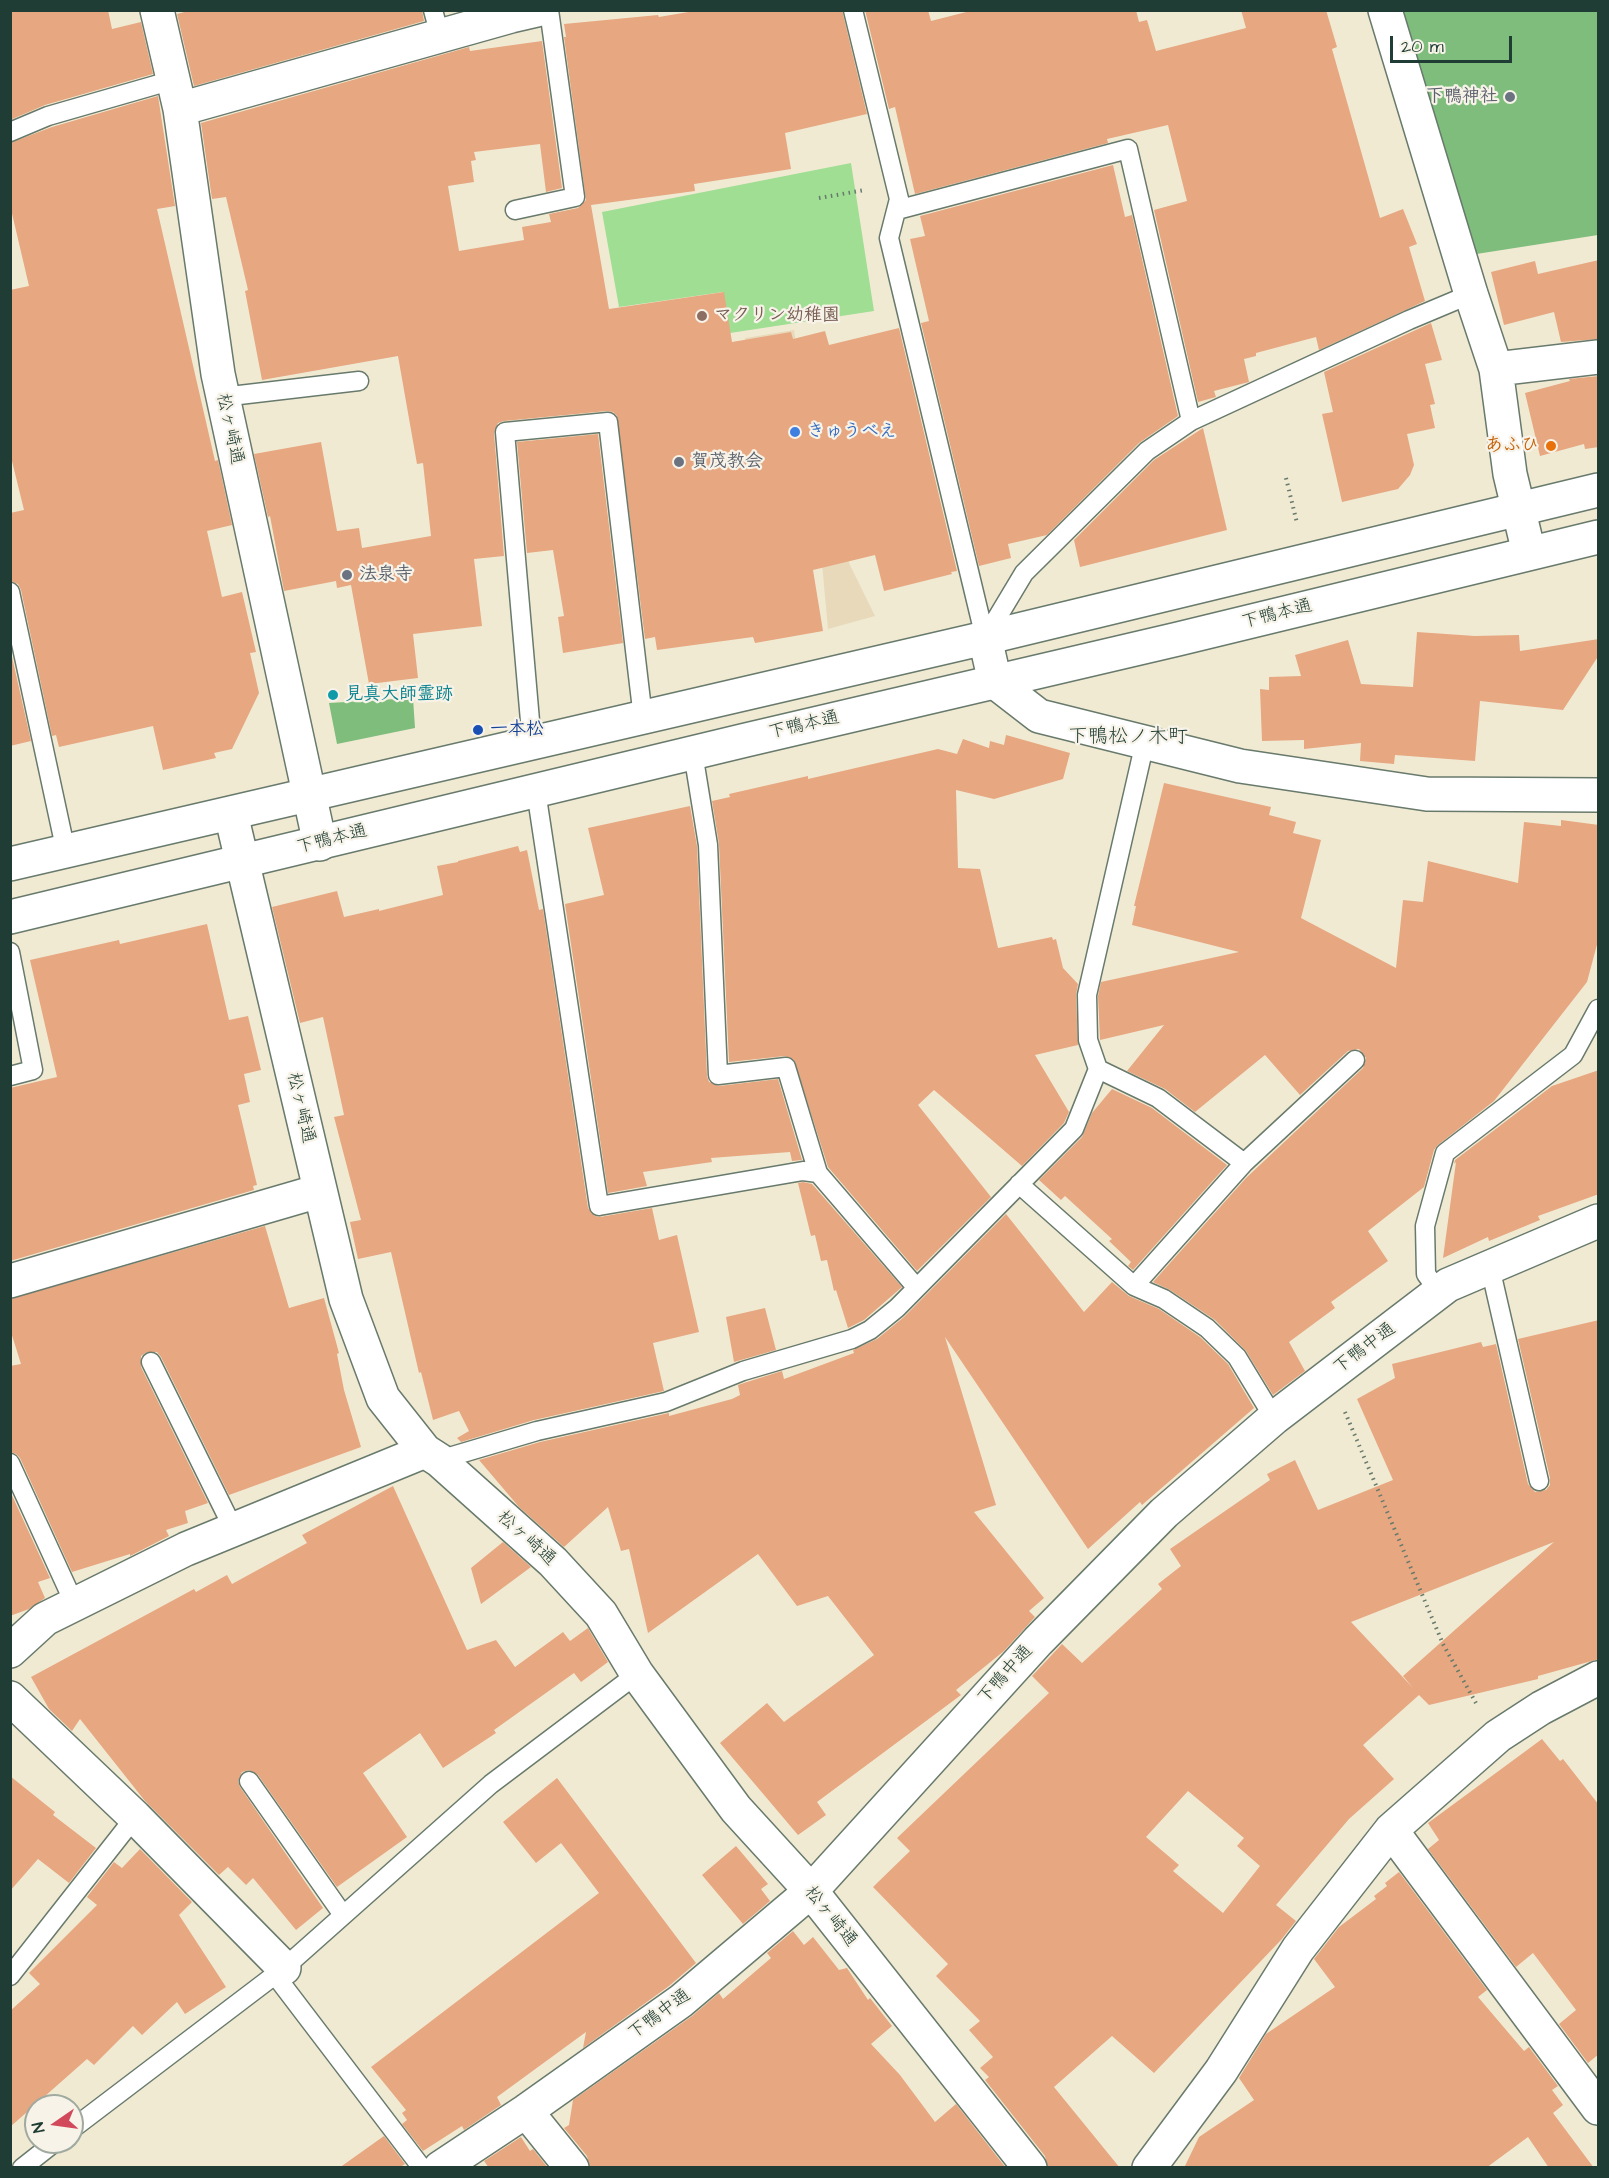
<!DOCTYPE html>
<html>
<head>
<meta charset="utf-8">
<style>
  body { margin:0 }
  #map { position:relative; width:1609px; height:2178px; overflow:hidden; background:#f1ead3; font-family:"Architects Daughter",sans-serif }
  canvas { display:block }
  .frame { position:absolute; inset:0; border:12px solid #1f3d34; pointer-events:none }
  .north { position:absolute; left:24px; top:2094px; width:60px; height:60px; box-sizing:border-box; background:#f7f3e8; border:2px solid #a1aaa0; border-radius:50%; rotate:257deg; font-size:16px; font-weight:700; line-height:24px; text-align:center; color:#1f3d34 }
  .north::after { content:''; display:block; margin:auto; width:21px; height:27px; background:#d1495b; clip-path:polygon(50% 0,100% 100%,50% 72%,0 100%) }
  .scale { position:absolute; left:1390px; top:36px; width:122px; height:27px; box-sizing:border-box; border:3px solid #1f3d34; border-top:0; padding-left:8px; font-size:18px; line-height:21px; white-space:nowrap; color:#1f3d34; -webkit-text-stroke:4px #f7f3e8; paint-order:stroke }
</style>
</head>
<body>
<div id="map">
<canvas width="1609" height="2178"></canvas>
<div class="frame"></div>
<div class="north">N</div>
<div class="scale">20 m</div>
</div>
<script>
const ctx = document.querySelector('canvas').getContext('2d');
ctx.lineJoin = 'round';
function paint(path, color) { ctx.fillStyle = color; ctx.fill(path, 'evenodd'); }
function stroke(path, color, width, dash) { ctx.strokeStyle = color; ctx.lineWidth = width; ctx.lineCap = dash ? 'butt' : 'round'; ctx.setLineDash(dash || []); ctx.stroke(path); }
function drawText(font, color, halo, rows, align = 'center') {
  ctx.font = font + ' "Architects Daughter","Klee One",sans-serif'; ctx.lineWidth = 4.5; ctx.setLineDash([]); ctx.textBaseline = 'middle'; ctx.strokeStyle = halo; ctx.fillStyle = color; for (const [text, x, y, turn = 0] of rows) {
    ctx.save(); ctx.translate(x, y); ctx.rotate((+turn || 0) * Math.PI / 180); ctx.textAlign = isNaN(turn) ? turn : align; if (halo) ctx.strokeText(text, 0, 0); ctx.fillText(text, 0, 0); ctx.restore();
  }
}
paint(new Path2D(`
  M794,330L804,394L829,454L849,563L875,616L828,629L820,542L755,407L745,338Z`), '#e8d9ba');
paint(new Path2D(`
  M851,163L874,311L730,333L723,292L619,307L602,212Z`), '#9fde93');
paint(new Path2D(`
  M1400,11H1598V235L1470,255Z
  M413,698L415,728L337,744L329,703Z`), '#7fbd7d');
paint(new Path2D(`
  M10,10H108L112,29L141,22L153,74L45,105L10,120Z
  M192,10H422L424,21L194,86L177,14Z
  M700,10H842L867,114L785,133L791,169L694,184L695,191L591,205L609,309L724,292L732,342L791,332L793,339L825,331L829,345L899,328L957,571L951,572L952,574L884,591L875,555L813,570L823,631L755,643L753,637L657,650L655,637L645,639L617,416L613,412L607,411L504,421L498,423L494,433L504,556L474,559L482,626L413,634L418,678L369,684L351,585L337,588L336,581L284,591L270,516L268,517L254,454L321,442L337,531L359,528L362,548L431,536L423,463L417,464L398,356L262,380L245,291L248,290L226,197L212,199L201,123L469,47L470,51L542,41L562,188L546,192L540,144L474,152L476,160L471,161L474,182L448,186L459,251L524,240L522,227L551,222L549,214L578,208L586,200L564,37H566L564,24L658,15L659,17Z
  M865,10H928L931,21L974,10H1136L1139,22L1147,20L1156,51L1246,28L1241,10H1326L1337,47L1332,49L1380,218L1403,209L1417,244L1409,247L1425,301L1319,350L1316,337L1256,353V356L1244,359L1249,382L1214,391L1216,397L1198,402L1154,210L1187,201L1168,125L1107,139L1108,143L915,194L895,107L889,109Z
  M158,96L175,206L157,209L215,461L218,460L232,525L207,531L222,597L242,592L256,652L250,653L259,693L232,749L214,753L216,758L163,770L153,726L59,747L56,735L52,736L21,590L18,584L10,581V513L24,510L10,453V290L29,286L10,205V143L52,127Z
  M1113,165L1125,217L1132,215L1178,416L1139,443L1047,535L1008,544L1011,558L979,566L921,323L929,321L910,239L925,236L920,216Z
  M1599,260V339L1561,342L1554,312L1504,325L1491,272L1535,261L1538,274Z
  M1431,323L1442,360L1425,364L1435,404L1430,405L1435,428L1407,434L1414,465L1410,475L1398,489L1342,502L1322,414L1333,412L1324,372Z
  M1599,376V447L1585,449L1584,444L1540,456L1525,393L1570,381L1569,379Z
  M1203,428L1227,530L1080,567L1074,540L1154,460Z
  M598,434L623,643L563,653L558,617L564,616L553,550L527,553L517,442Z
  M1417,632L1475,636L1519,635L1520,651L1599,639V655L1563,710L1480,701L1475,761L1395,755L1394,764L1360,761L1361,743L1304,749V740L1262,741L1260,689L1269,690V677L1301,676L1295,655L1348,640L1361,684L1413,687Z
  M10,648L31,741L10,746Z
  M1006,735L1070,753L1063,779L994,799L956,790L958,868L980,869L998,948L1052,937L1053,940L1056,939L1063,968L1078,984L1076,995L1078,1045L1035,1055L1069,1112L1064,1123L1022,1166L934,1090L918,1105L991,1197L917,1271L828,1167L794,1060L785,1056L729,1062L719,844L712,801L730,797L729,794L808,776V779L938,749L957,754L963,739L989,748L990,741L1004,745Z
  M1164,783L1271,807L1269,815L1296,822L1293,833L1321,840L1301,918L1396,968L1403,900L1423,902L1428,861L1518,883L1524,822L1561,826V820L1599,825V937L1587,982L1494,1101L1438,1145L1434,1150L1424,1187L1368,1231L1388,1261L1331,1302L1335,1308L1289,1342L1305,1371L1273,1395L1246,1351L1215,1320L1170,1290L1153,1282L1246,1178L1363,1068L1366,1058L1359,1049L1348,1051L1300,1095L1265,1055L1195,1112L1165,1089L1127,1071L1164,1025L1100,1040L1098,996L1101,982L1239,952L1132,925L1136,906H1134Z
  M690,806L697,846L707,1076L709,1082L719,1086L778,1079L802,1160L792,1161L790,1152L711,1158L712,1162L643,1172L647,1186L608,1193L565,904L604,895L588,828Z
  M518,846L520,852L527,850L539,910L543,909L588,1208L595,1216L600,1217L652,1208L659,1240L677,1235L699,1332L653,1343L664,1391L534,1420L461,1442L457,1438L469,1431L459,1411L433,1420L421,1372L419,1373L391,1252L358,1259L350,1222L361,1220L334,1117L344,1115L323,1017L300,1023L272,907L337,891L344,917L379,909V911L443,895L437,866L458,862V861Z
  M207,924L229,1020L248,1016L261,1070L244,1074L250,1102L238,1105L257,1185L253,1186L254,1190L10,1261V1088L57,1077L30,960L119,940L120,944Z
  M1599,1070V1194L1538,1216L1540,1220L1489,1241L1488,1237L1443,1258L1456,1162L1454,1164L1455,1160L1552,1086Z
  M1112,1089L1152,1108L1227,1165L1133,1270L1128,1266L1131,1262L1109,1241L1112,1239L1065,1196L1061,1200L1039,1180L1082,1137L1092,1113Z
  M803,1182L812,1184L902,1287L864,1320L848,1328L836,1290L834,1291L827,1260L821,1261L815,1235L811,1236L798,1183Z
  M1006,1214L1084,1312L1112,1282L1129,1296L1159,1309L1200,1337L1228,1364L1254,1408L1142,1505L1140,1502L1088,1549L945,1337L996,1505L974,1512L1044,1598L1029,1611L1035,1617L1004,1651L956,1690L961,1695L817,1802L826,1815L798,1835L720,1743L767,1703L784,1722L874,1655L828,1596L797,1606L758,1554L648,1633L629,1549L621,1551L608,1507L564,1547L519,1507L479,1460L540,1442L669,1413V1416L732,1399L740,1395L738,1385L747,1382L782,1371L784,1379L854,1353L853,1350L877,1339L904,1317Z
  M265,1226L289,1308L324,1298L339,1353L337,1354L344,1390L361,1447L229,1495L161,1357L157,1352H147L141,1356V1367L208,1503L185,1511L188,1523L166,1530L169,1536L130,1556V1554L72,1572L20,1458L16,1454L10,1452V1366L21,1364L10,1329V1299Z
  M765,1308L776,1350L734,1362L726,1317Z
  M1599,1320V1659L1538,1676V1679L1429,1705L1419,1695L1363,1745L1394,1779L1349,1819L1276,1905L1296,1921L1281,1940L1154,2073L1112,2036L1054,2087L1120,2168H1048L1045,2156L985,2080L989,2077L980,2068L993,2057L969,2030L980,2021L936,1976L948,1964L873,1887L910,1851L897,1838L1049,1693L1032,1676L1062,1644L1082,1663L1162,1589L1158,1584L1181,1566L1170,1549L1270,1480L1267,1474L1295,1460L1318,1510L1393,1480L1357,1399L1395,1378L1392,1364L1481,1342L1483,1347L1496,1344L1528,1484L1535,1492L1546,1490L1550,1485V1478L1518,1339ZM1554,1542L1403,1676L1413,1688L1351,1622ZM1188,1791L1244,1838L1237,1846L1260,1866L1223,1913L1173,1871L1179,1865L1146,1837Z
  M393,1486L467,1650L496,1640L515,1667L563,1632L570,1641L588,1628L608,1662L581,1682L574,1673L494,1730L496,1733L443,1768L420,1733L363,1773L407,1837L337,1887L258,1775L249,1770L242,1772L238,1781L240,1787L323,1908L296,1930L253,1878L246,1885L228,1867L219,1875L145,1801L80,1719L72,1731L49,1709L31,1677L194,1589L196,1592L227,1575L232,1584L307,1543L302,1535Z
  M10,1491L50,1578L38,1582L45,1598L29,1609L10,1616Z
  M503,1542L531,1567L481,1604L471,1568Z
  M1542,1739L1560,1761L1563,1759L1599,1805V2054L1588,2063L1559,2024L1576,2010L1533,1953L1516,1967L1428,1849L1439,1840L1428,1823Z
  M10,1776L55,1812L53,1815L96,1848L69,1883L38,1859L10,1891Z
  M557,1778L696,1963L669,1986L583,2048L586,2032L497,2097L501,2105L464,2130L462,2126L423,2151L402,2124L407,2120L402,2113L406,2110L371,2067L599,1893L561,1843L536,1863L503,1822Z
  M736,1846L768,1884L761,1889L770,1901L743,1924L702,1875Z
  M140,1849L192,1902L179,1915L226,1987L185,2014L177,2002L142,2035L133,2026L94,2065L87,2059L10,2127V2011L40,1984L29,1973L97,1905L87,1897L114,1862L122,1868Z
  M1399,1872L1487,1990L1478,1997L1524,2051L1529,2047L1558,2086L1552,2090L1563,2105L1553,2113L1594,2168H1549L1528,2137L1486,2168H1184L1199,2137L1254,2100L1239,2078L1266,2034L1335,1987L1314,1959L1339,1927L1376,1899L1374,1896L1387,1886L1385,1883Z
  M793,1931L804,1945L813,1937L839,1970L847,1968L868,2000L870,1998L892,2026L871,2044L900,2075L935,2122L956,2104L1006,2168H590L587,2156L564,2128L569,2125L573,2100L692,2016L719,1993L723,1999L771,1958L767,1953Z
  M384,2136L405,2164L399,2168H339Z
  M521,2137L530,2151L533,2149L548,2168H489L484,2161Z`), '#e6a781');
const service = new Path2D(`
  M433,10L440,36
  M853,10L899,199L889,238L985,638L1024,573L1147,451L1191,421L1409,320L1471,294
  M10,132L48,116L173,80
  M515,210L575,197L549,10
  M897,210L1128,149L1191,421
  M222,397L359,381
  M10,592L66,852
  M532,744L505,432L608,422L643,718
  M693,753L708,845L718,1075L786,1067L818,1173
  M536,791L599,1206L803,1171L818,1173L916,1287
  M10,952L33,1070L10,1076
  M1098,1069L1158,1098L1244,1163
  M1019,1184L1134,1286L1164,1299L1207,1328L1237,1357L1274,1418
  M1490,1267L1539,1481
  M1134,1286L1244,1163L1355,1060
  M1439,1292L1426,1274L1425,1226L1445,1153L1573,1055L1598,1009
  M151,1362L234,1530
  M439,1460L537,1431L666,1402L743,1371L852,1339L870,1330L897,1308L1074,1129L1098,1069L1088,1040L1087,995L1145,742
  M10,1463L75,1605
  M249,1781L343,1915
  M275,1975L422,2168
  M10,1976L135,1817
  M72,2129L284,1968L491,1784L637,1674
  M22,2168L55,2142`);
const minor = new Path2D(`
  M157,10L180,109L218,374L320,844
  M1385,10L1471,294L1496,369L1510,474L1529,553
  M180,109L511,16L537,10
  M1496,369L1598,357
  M985,638L995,682L1039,716L1240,766L1427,794L1598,795
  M231,814L346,1299L383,1398L425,1451L439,1460L553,1562L601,1614L637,1674L736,1809L811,1891L1030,2168
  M10,1281L319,1191
  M10,1651L45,1619L186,1549L425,1451
  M10,1698L135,1817L284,1968
  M1391,1830L1598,2108
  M526,2111L572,2168
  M440,2168L526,2111L681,2001L811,1891L1038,1641L1164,1513L1274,1418L1448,1285L1598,1221
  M1149,2168L1221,2071L1298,1949L1391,1830L1498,1736L1541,1708L1598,1678`);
const primary = new Path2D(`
  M10,864L985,638L1598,490
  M10,917L746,740L1178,639L1598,537`);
stroke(service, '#687a6c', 21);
stroke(minor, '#687a6c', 36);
stroke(primary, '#687a6c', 36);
stroke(new Path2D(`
  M819,198L865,190
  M1286,478L1297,523
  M1345,1412L1443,1644L1477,1705`), '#687a6c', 4, [1.5, 4.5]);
stroke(service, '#fff', 18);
stroke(minor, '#fff', 33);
stroke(primary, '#fff', 33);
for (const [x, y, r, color] of [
  [1510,97,6,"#6b7280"],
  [702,316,6,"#8d6e63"],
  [795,432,6,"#3f7fe0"],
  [1551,446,6,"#e8710a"],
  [679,462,6,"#6b7280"],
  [347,575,6,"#6b7280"],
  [333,695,6,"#0f9aa8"],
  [478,730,6,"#1a4fb4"]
]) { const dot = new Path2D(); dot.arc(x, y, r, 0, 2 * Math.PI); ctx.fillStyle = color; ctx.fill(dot); stroke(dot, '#f7f3e8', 2); }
drawText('bold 18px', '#5b616d', '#f7f3e8', [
  ["下鴨神社",1498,97,"right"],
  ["賀茂教会",691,462],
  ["法泉寺",359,575]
], 'left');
drawText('bold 18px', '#785e54', '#f7f3e8', [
  ["マクリン幼稚園",714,316]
], 'left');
drawText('18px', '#1f3d34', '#f7f3e8', [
  ["松ヶ崎通",229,429,78],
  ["下鴨本通",1277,615,-14],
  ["下鴨本通",804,726,-13],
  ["下鴨本通",332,840,-14],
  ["松ヶ崎通",300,1108,77],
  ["下鴨中通",1365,1349,-37],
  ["松ヶ崎通",526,1539,42],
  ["下鴨中通",1006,1675,-48],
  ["松ヶ崎通",830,1917,51],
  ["下鴨中通",660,2015,-36]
]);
drawText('bold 18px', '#366cbe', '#f7f3e8', [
  ["きゅうべえ",807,432]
], 'left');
drawText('bold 18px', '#c56008', '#f7f3e8', [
  ["あふひ",1539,446]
], 'right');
drawText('bold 18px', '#0d838f', '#f7f3e8', [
  ["見真大師霊跡",345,695]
], 'left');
drawText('bold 18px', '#164399', '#f7f3e8', [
  ["一本松",490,730]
], 'left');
drawText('20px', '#1f3d34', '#f7f3e8', [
  ["下鴨松ノ木町",1128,738]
]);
</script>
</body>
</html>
